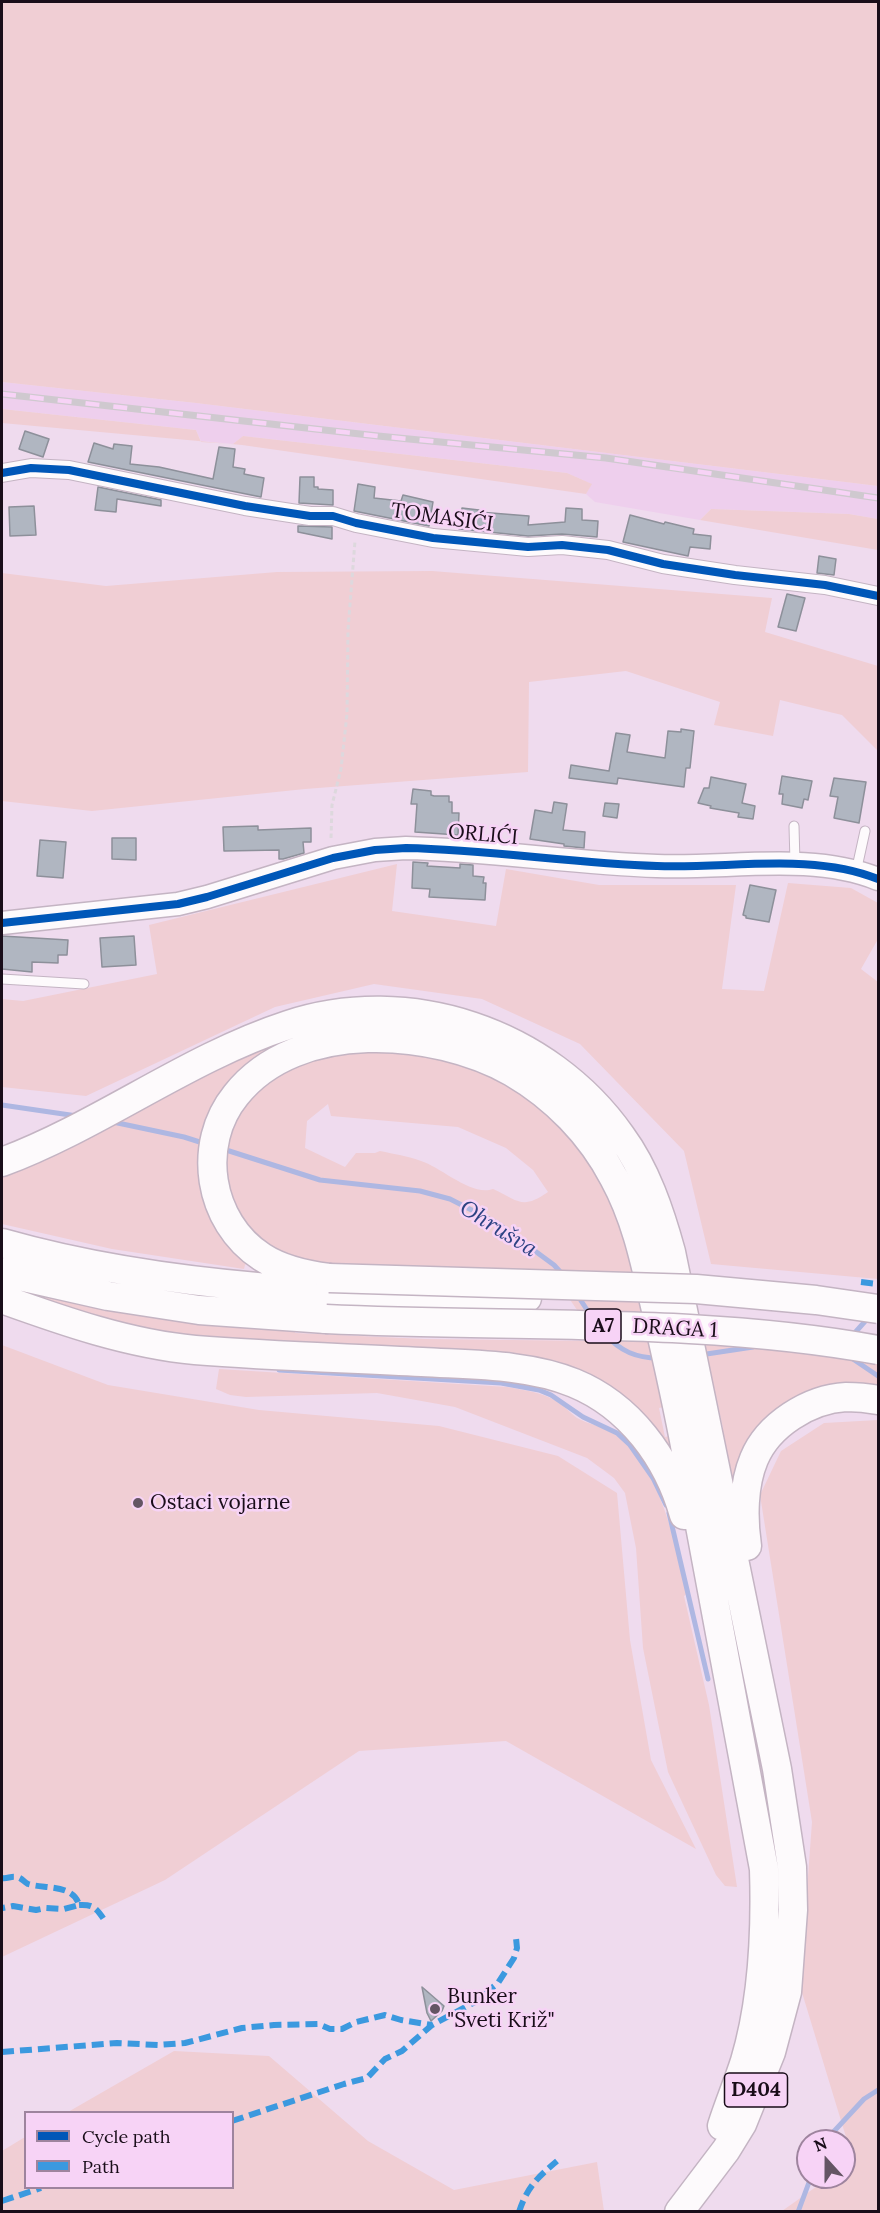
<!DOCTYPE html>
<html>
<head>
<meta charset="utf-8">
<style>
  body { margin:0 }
  #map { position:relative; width:880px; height:2213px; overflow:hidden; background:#efdbee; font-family:Lora,serif }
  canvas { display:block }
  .frame { position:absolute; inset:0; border:3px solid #190d19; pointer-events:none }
  .legend { position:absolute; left:24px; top:2111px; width:210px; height:78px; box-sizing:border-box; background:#f7d3f6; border:2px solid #9e849e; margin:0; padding:8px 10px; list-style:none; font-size:18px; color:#190d19 }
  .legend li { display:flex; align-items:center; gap:12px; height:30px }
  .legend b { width:30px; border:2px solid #9e849e }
  .north { position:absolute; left:796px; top:2129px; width:60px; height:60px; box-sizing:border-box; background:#f7d3f6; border:2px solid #9e849e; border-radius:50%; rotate:339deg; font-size:16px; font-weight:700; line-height:24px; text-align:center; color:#190d19 }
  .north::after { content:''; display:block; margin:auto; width:21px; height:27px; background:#645564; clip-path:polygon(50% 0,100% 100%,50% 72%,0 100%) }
</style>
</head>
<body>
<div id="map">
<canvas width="880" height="2213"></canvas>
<div class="frame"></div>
<ul class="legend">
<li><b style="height:8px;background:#0057b8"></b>Cycle path</li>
<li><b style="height:8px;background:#3b99df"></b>Path</li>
</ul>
<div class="north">N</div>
</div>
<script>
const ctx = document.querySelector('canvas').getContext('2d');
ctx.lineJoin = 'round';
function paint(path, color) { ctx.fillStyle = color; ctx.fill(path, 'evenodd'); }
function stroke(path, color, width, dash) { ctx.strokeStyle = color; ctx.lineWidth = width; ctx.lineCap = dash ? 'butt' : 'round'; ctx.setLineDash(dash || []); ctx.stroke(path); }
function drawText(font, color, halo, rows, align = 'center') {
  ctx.font = font + ' Lora,serif'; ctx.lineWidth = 5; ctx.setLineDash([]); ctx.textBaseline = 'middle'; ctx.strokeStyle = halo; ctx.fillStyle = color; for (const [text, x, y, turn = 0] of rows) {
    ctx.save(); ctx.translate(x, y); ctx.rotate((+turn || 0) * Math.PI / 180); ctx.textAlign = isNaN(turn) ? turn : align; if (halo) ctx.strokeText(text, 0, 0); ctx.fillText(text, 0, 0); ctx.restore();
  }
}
paint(new Path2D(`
  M2,382L196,403L878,486V519L849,514L711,509L700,520L595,502L586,494L591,484L567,473L243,436L233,444L201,441L196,430L2,409Z`), '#eecfed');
paint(new Path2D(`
  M2,2H878V486L196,403L2,382Z
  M2,409L196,430L201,442L233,444L243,436L567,473L592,484L586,494L242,445L2,423Z
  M711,509L849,514L878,519V550L700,520Z
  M432,571L772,598L765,632L878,666V751L842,715L780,700L773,736L714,725L720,702L626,671L529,682L528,772L305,789L92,811L2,801V573L106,586L277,572Z
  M397,864L392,911L496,926L506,869L599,885H736L722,989L764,991L788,883L851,888L878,903V939L861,969L878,982V1279L711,1264L684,1151L580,1044L482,999L374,984L275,1007L86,1096L2,1087V999L23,1001L157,974L149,925Z
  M294,1038L436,1056L491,1076L539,1104L683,1247L705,1344L795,1352L878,1364V1388L839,1387L732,1489L720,1429L723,1428L716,1397L659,1408L665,1437L670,1436L676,1458L609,1394L194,1339L123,1326L16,1293L18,1287L296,1328L295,1333L425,1339L598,1341L554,1276L304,1263L263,1244L245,1265L244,1269L112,1249L2,1224V1177C39,1165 72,1147 106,1129C168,1096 228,1061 294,1038ZM328,1104L331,1116L458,1127L506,1148L533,1170L548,1192C522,1210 519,1201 493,1189C472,1197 441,1167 421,1161C408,1156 394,1154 380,1151L375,1153H356L345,1167L305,1148L307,1121Z
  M2,1345L108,1385L259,1410L439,1426L558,1456L617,1493L630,1640L651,1760L696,1849L506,1741L359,1751L165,1880L2,1957Z
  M219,1369L507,1387C523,1390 542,1392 556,1401C564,1405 570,1413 577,1418C588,1424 601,1426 611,1432C660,1461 675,1544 687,1594L684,1596L709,1705L737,1887L725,1886L716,1875L668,1772L643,1648L636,1548L625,1493L614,1478L587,1458L455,1407L377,1393L246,1397L230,1395L216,1389Z
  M878,1420V2211H782L830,2177H844V2167L853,2160L800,1986L812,1822L760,1495L781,1451L824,1423Z
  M174,2051L269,2056L368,2141L454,2190L597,2162L604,2211H2V2151L25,2137L26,2188H232V2112H68Z`), '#f0ced4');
stroke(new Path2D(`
  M2,1105L77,1116
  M113,1122L184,1137L206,1144
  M223,1149L320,1180L420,1191L450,1199L497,1223L554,1265L564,1276
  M578,1296L591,1316
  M606,1335C620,1351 636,1358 658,1358
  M852,1336L868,1318
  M700,1355L753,1347
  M850,1357L878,1376
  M279,1370L501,1383L539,1390L551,1395L583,1417L617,1433L630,1445L653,1478L666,1505
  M669,1513L708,1679
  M825,2141L864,2099L878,2090
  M798,2212L811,2177`), '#aeb7e2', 5);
const building = new Path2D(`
  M25,431L49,439L43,457L19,449Z
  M94,443L113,449L114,444L132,446L130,464L159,467L213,479L219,447L235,449L233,467L245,469L244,474L264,478L261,497L88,462Z
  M300,477H314V487H318V489L333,490V505L299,503Z
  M358,484L375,487L374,498L401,501L403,495L433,502L429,526L354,511Z
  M98,487L161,500V506L117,499L116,512L95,510Z
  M34,506L36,535L10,536L9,507Z
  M462,508L479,510V512L529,516L528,525L565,522L566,508L582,509V520L598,521L597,537L562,534L528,536L459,529Z
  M630,515L664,524L665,522L694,529L693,534L711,536L710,549L690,547L688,556L623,542Z
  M298,526L332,527V539L298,532Z
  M819,556L836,559L834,575L817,573Z
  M787,594L805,598L796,631L778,627Z
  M681,729L694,731L690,768H686L684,787L618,778L617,784L569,778L571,765L609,771L616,733L630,735L627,752L665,758L668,731L681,732Z
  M782,776L812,781L808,800L804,799L802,808L782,804L783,794H779Z
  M711,777L746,784L742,803L755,806L753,819L738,817L739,813L710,808L711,806L698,803L704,788H709Z
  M834,778L866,782L859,823L834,818L838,797L830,796Z
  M413,789L431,791V795L434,796H449V802H452V813H459L458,835L415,832L417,804H411Z
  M554,802L567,804L563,830L585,832L584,848L564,846V844L530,839L535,810L552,813Z
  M605,803L619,804L617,818L603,816Z
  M258,826V830L311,828V842H303L304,853L283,859H279V850L224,851L223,827Z
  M112,838H136V860L112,859Z
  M40,840L66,842L63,878L37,876Z
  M413,862L428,863L427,866L460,868V864L473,865V876L484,877L483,883H486L485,900L429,897L430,889L412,888Z
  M750,885L776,890L769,922L746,918V916L743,915Z
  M2,936L68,940L67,955H58V963L32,962V972L2,969Z
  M134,936L136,965L102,967L100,938Z
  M422,1987L444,2006L442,2011L431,2021L427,2013Z`);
paint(building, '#b0b6c1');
stroke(building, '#8d909a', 1.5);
const service = new Path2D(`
  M794,826L795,863
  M856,872L865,831
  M2,979L84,984`);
const minor = new Path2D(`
  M2,473L31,468L69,470L245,506L310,516H333L356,523L433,538L528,547L562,545L608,550L663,564L735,575L825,585L878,596`);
const tertiary = new Path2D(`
  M2,923L178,904L207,897L333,858L375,850L406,848C490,850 573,863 657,866C728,869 811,852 878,879`);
const trunk = new Path2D(`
  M2,1162C101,1125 187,1058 288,1025C409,985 548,1032 621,1136C646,1170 660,1212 671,1252L777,1769L792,1867L793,1910L787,1992L771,2052L742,2124L726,2150L679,2212
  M2,1243C171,1291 351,1295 527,1298
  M2,1272L108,1296L199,1310L326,1319
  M329,1278C305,1275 282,1270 262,1257C208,1222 196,1144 236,1095C297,1018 434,1028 512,1072C555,1097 591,1134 614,1178C636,1218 645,1262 655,1306C666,1354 677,1402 686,1451C712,1591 738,1730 764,1869C766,1931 763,2001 745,2061C738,2083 729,2104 722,2126
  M2,1299C63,1321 129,1344 195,1350C270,1356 346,1358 422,1362C471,1365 529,1364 574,1383C630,1406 668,1458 684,1515
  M747,1546C743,1519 743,1485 754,1459C768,1425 809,1399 846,1397C857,1397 868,1398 878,1400`);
stroke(service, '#c4b4c3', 11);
stroke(minor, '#c4b4c3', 20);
stroke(tertiary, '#c4b4c3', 25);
stroke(trunk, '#c4b4c3', 31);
stroke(new Path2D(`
  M331,838L332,805L341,769L347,714L348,630L355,541`), '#ddd8dd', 3, [4.5, 3]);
stroke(service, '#fdfafc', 9);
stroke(minor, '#fdfafc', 18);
stroke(tertiary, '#fdfafc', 22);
stroke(trunk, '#fdfafc', 28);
const rail = new Path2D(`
  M2,394L378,436L606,458L878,498`);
stroke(rail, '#cfc9cf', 7);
stroke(rail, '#f7d3f6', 4.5, [14]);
const trunkBridge = new Path2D(`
  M329,1278L696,1289L816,1300L878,1309
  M326,1319C510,1328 697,1317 878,1350`);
stroke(trunkBridge, '#c4b4c3', 31, []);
stroke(trunkBridge, '#fdfafc', 28);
stroke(new Path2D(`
  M861,1282L878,1284
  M2,1878C7,1879 11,1876 16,1877C21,1877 24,1882 28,1884C44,1889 74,1884 79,1905L64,1909L46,1908L36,1910L13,1906L2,1908
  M79,1905C94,1904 97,1909 105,1921
  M2,2052L117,2043L158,2045L185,2043L242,2028L274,2025L318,2024L330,2029H342L356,2022L385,2015L401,2020L432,2025
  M232,2121L344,2084L367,2078L385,2059L402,2051L432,2025L475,2002L498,1983L514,1958L517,1948L516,1938
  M2,2201L41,2188
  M519,2212C527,2187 538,2177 557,2161`), '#3b99df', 6, [12, 6]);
stroke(new Path2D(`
  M2,473L31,468L69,470L245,506L310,516H333L356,523L433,538L528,547L562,545L608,550L663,564L735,575L825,585L878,596
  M2,923L178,904L207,897L333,858L375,850L406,848C490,850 573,863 657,866C728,869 811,852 878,879`), '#0057b8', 8);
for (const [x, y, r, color] of [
  [138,1503,6,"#645564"],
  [435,2009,6,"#645564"]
]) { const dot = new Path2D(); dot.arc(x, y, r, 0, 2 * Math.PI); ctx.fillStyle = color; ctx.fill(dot); stroke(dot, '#f7d3f6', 2); }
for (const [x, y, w] of [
  [603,1326,36],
  [756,2090,63]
]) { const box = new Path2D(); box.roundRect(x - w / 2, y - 17, w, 34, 4.5); ctx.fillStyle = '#f7d3f6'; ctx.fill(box); stroke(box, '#190d19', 1.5); }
drawText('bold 20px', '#190d19', null, [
  ["A7",603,1326],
  ["D404",756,2090]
]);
drawText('21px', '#190d19', '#f7d3f6', [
  ["TOMASIĆI",442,518,8],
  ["ORLIĆI",483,835,5],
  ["DRAGA 1",675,1329,3]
]);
drawText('21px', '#190d19', '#f7d3f6', [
  ["Ostaci vojarne",150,1503],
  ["Bunker",447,1997],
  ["\"Sveti Križ\"",447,2021]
], 'left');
drawText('italic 22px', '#2c4282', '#f7d3f6', [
  ["Ohrušva",498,1229,32]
]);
</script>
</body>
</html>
